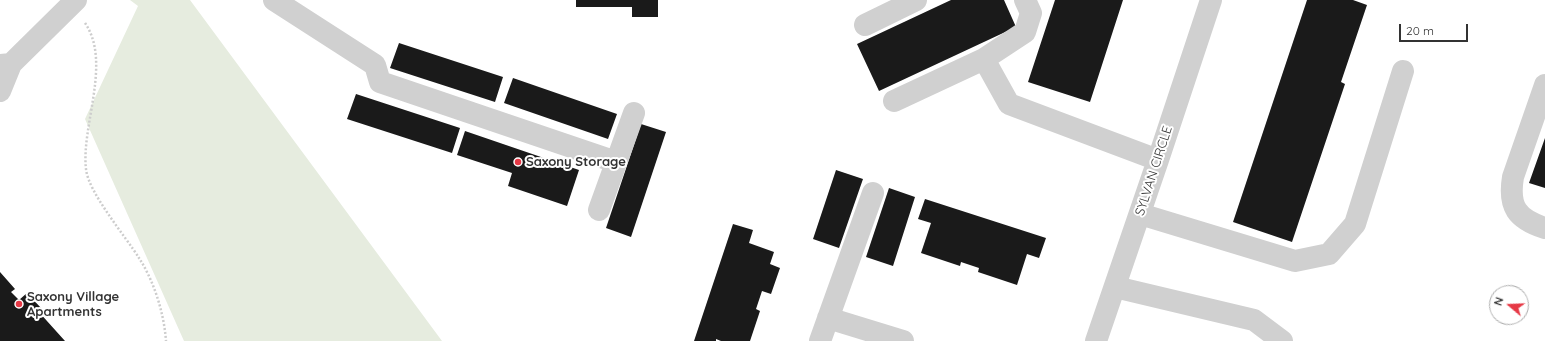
<!DOCTYPE html>
<html>
<head>
<meta charset="utf-8">
<style>
  body { margin:0 }
  #map { position:relative; width:1545px; height:341px; overflow:hidden; background:#fff; font-family:Quicksand,sans-serif }
  canvas { display:block }
  .north { position:absolute; left:1489px; top:285px; width:40px; height:40px; box-sizing:border-box; background:#fff; border:1px solid #adadad; border-radius:50%; rotate:289deg; font-size:11px; font-weight:700; line-height:16px; text-align:center; color:#333 }
  .north::after { content:''; display:block; margin:auto; width:14px; height:18px; background:#e63946; clip-path:polygon(50% 0,100% 100%,50% 72%,0 100%) }
  .scale { position:absolute; left:1399px; top:24px; width:69px; height:18px; box-sizing:border-box; border:2px solid #333; border-top:0; padding-left:5px; font-size:12px; line-height:14px; white-space:nowrap; color:#333; -webkit-text-stroke:3px #fff; paint-order:stroke }
</style>
</head>
<body>
<div id="map">
<canvas width="1545" height="341"></canvas>
<div class="north">N</div>
<div class="scale">20 m</div>
</div>
<script>
const ctx = document.querySelector('canvas').getContext('2d');
ctx.lineJoin = 'round';
function paint(path, color) { ctx.fillStyle = color; ctx.fill(path, 'evenodd'); }
function stroke(path, color, width, dash) { ctx.strokeStyle = color; ctx.lineWidth = width; ctx.lineCap = dash ? 'butt' : 'round'; ctx.setLineDash(dash || []); ctx.stroke(path); }
function drawText(font, color, halo, rows, align = 'center') {
  ctx.font = font + ' Quicksand,sans-serif'; ctx.lineWidth = 4; ctx.setLineDash([]); ctx.textBaseline = 'middle'; ctx.strokeStyle = halo; ctx.fillStyle = color; for (const [text, x, y, turn = 0] of rows) {
    ctx.save(); ctx.translate(x, y); ctx.rotate((+turn || 0) * Math.PI / 180); ctx.textAlign = isNaN(turn) ? turn : align; if (halo) ctx.strokeText(text, 0, 0); ctx.fillText(text, 0, 0); ctx.restore();
  }
}
paint(new Path2D(`
  M130,0H190L442,341H184L85,119L138,6Z`), '#e6ecdf');
paint(new Path2D(`
  M576,0H658V17H632V7H576Z
  M951,0H1004L1016,27L879,91L857,44Z
  M1055,0H1123L1090,102L1028,82Z
  M1307,0H1353L1367,5L1341,82L1345,84L1292,242L1233,222Z
  M399,43L503,77L495,102L390,68Z
  M513,78L617,114L608,139L504,103Z
  M356,94L460,128L452,153L347,119Z
  M641,124L666,132L631,237L606,228Z
  M465,131L579,170L567,206L508,186L512,173L457,155Z
  M1545,138V188L1529,183Z
  M836,170L863,179L839,248L813,239Z
  M889,188L915,197L893,266L866,257Z
  M925,199L1046,238L1039,258L1027,254L1017,285L978,272L979,268L961,262L960,266L921,253L931,223L918,219Z
  M733,224L753,230L749,243L774,252L770,264L780,268L771,294L762,291L756,309L760,311L750,341H721L716,339V341H694Z
  M0,272L15,289L11,292L19,300L27,293L41,308L38,311L65,341H0Z`), '#1a1a1a');
stroke(new Path2D(`
  M85,23C112,62 81,126 86,169C88,192 126,237 139,258C154,281 164,313 166,341`), '#cdcdcd', 2.5, [2, 2]);
stroke(new Path2D(`
  M274,0L375,65L380,82L616,162
  M1025,0L1031,13L1025,32L984,59L1009,104L1158,160
  M865,25L916,0
  M11,64L76,0
  M0,65L11,64L0,91
  M1545,85L1513,177C1508,207 1517,219 1545,228
  M894,101L984,59
  M599,210L634,113
  M1140,214L1295,261L1329,254L1355,224L1403,71
  M1115,287L1254,320L1282,341
  M828,318L903,341
  M820,341L873,193
  M1096,341L1158,160L1211,0`), '#d0d0d0', 22);
for (const [x, y, r, color] of [
  [518,162,4,"#e63946"],
  [19,304,4,"#e63946"]
]) { const dot = new Path2D(); dot.arc(x, y, r, 0, 2 * Math.PI); ctx.fillStyle = color; ctx.fill(dot); stroke(dot, '#fff', 1.5); }
drawText('bold 13px', '#333', '#fff', [
  ["Saxony Storage",526,162],
  ["Saxony Village",27,297],
  ["Apartments",27,312]
], 'left');
drawText('13px', '#333', '#fff', [
  ["SYLVAN CIRCLE",1154,171,-72]
]);
</script>
</body>
</html>
